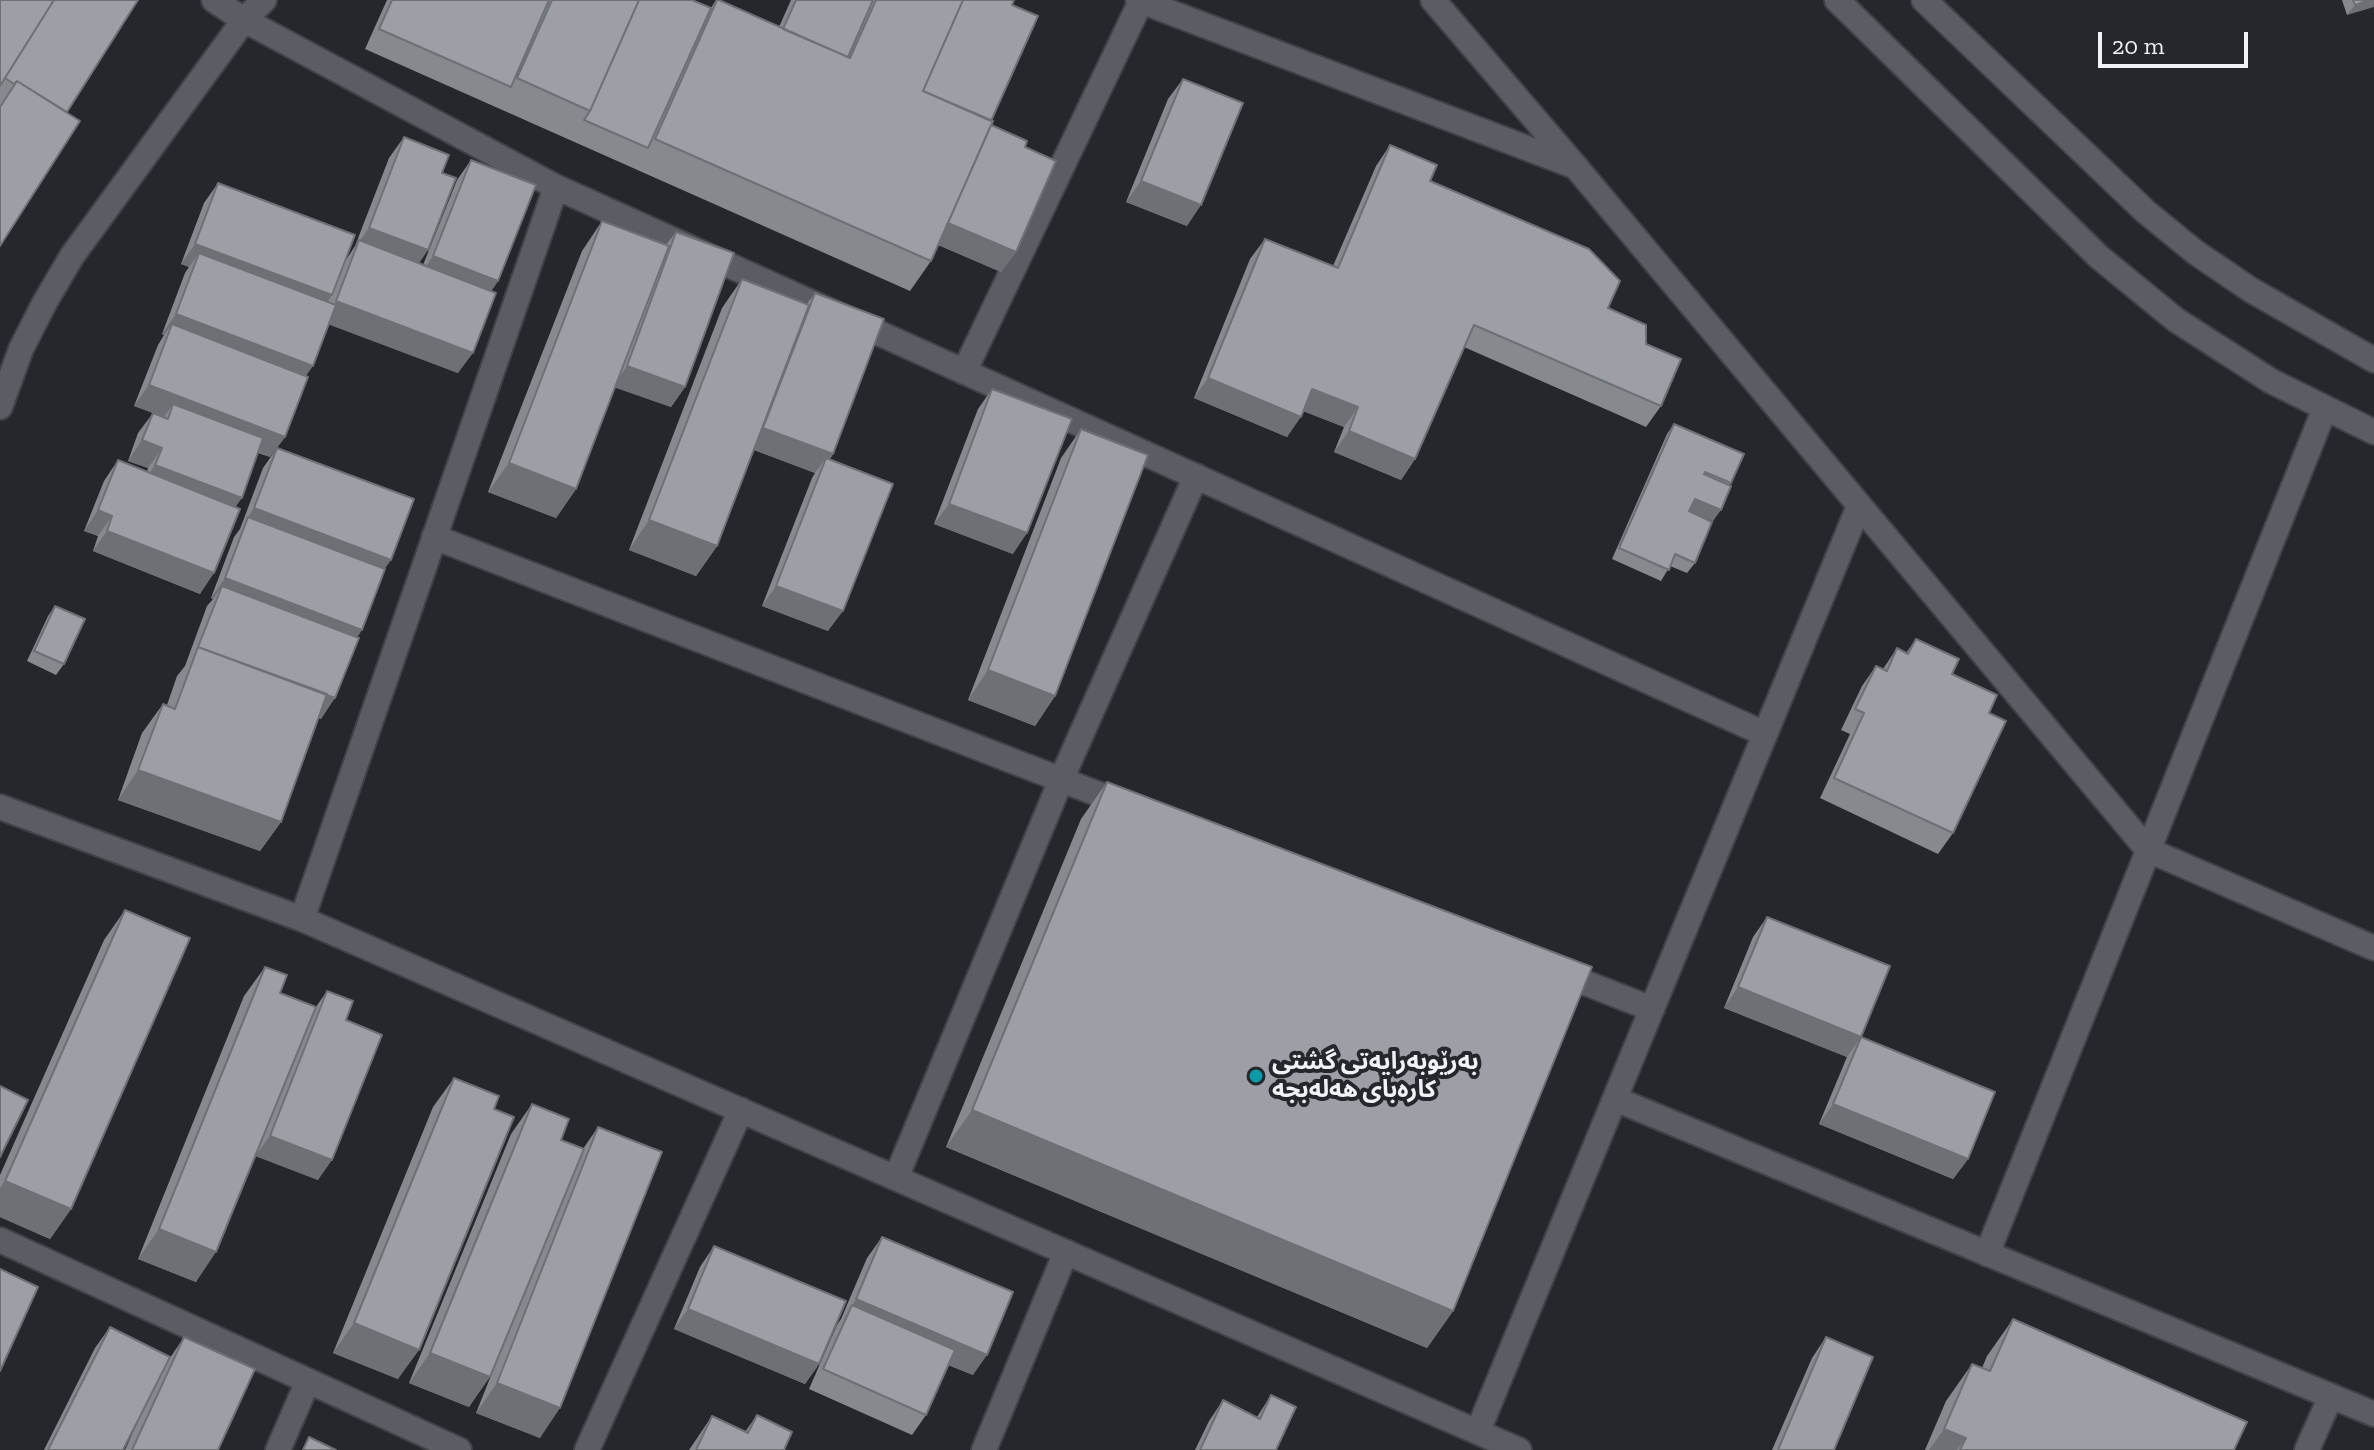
<!DOCTYPE html>
<html>
<head>
<meta charset="utf-8">
<style>
  body { margin:0 }
  #map { position:relative; width:2374px; height:1450px; overflow:hidden; background:#24272c; font-family:"Zilla Slab",serif }
  canvas { display:block }
  .scale { position:absolute; left:2098px; top:32px; width:150px; height:36px; box-sizing:border-box; border:4px solid #f0f2f5; border-top:0; padding-left:10px; font-size:24px; line-height:28px; white-space:nowrap; color:#f0f2f5; -webkit-text-stroke:6px #24272c; paint-order:stroke }
</style>
</head>
<body>
<div id="map">
<canvas width="2374" height="1450"></canvas>
<div class="scale">20 m</div>
</div>
<script>
const ctx = document.querySelector('canvas').getContext('2d');
ctx.lineJoin = 'round';
function stroke(path, color, width, dash) { ctx.strokeStyle = color; ctx.lineWidth = width; ctx.lineCap = dash ? 'butt' : 'round'; ctx.setLineDash(dash || []); ctx.stroke(path); }
function paint(path, color) { ctx.fillStyle = color; ctx.fill(path, 'evenodd'); }
function drawText(font, color, halo, rows, align = 'center') {
  ctx.font = font + ' "Zilla Slab","Noto Sans Arabic",serif'; ctx.lineWidth = 8; ctx.setLineDash([]); ctx.textBaseline = 'middle'; ctx.strokeStyle = halo; ctx.fillStyle = color; for (const [text, x, y, turn = 0] of rows) {
    ctx.save(); ctx.translate(x, y); ctx.rotate((+turn || 0) * Math.PI / 180); ctx.textAlign = isNaN(turn) ? turn : align; if (halo) ctx.strokeText(text, 0, 0); ctx.fillText(text, 0, 0); ctx.restore();
  }
}
const minor = new Path2D(`
  M214,0L244,20L556,187L1765,734
  M1138,0L1574,166
  M1433,0L1576,167L2148,850L2374,948
  M1837,0L2099,257L2176,320L2271,381L2374,432
  M1924,0L2146,212L2195,252L2251,290L2374,360
  M964,372L1141,1
  M0,407L21,349L45,302L72,256L244,20L264,0
  M434,537L1129,806
  M0,807L302,919L1519,1450
  M302,919L556,187
  M1555,971L1652,1009
  M1615,1099L2374,1414
  M896,1178L1061,780L1196,476
  M0,1240L459,1450
  M1987,1254L2325,408
  M1478,1431L1859,506
  M278,1450L308,1381
  M587,1450L741,1110
  M984,1450L1066,1252
  M2307,1450L2331,1396`);
stroke(minor, '#3f4246', 28);
stroke(minor, '#5a5d63', 24);
paint(new Path2D(`
  M0,0L67,112L0,246Z
  M387,0H692L711,8L716,0L779,27L791,0H1014L1012,5L991,125L1025,147L1016,252L1001,272L938,245L931,261L910,291L365,49Z
  M2342,0H2374L2347,15Z
  M1183,79L1187,226L1126,202L1168,99Z
  M404,137L442,173L419,263L423,265L457,180L471,160L498,281L491,291L458,373L329,324L306,376L285,437L270,457L258,453L200,594L93,551L98,536L84,531L104,481L118,460L147,472L148,468L128,461L138,433L153,413L164,417L134,406L158,345L164,335L162,334L185,273L189,267L181,264L204,203L218,183L346,260L355,246L389,158Z
  M1390,145L1430,181L1608,308L1646,344L1661,406L1646,427L1464,347L1415,459L1401,480L1334,452L1344,427L1303,411L1287,437L1194,398L1250,259L1265,239L1333,266L1376,166Z
  M602,221L666,245L676,232L685,387L671,407L615,387L576,489L556,518L488,492L582,251Z
  M742,279L807,304L815,293L833,454L830,459L828,631L762,606L812,478L815,473L754,450L717,546L696,576L629,550L722,308Z
  M992,389L1013,554L934,524L978,409Z
  M1674,424L1731,483L1713,521L1689,511L1695,563L1687,573L1670,566L1661,581L1612,559L1667,434Z
  M1081,429L1055,696L1035,726L968,700L1061,458Z
  M277,448L384,569L357,638L321,719L319,718L281,822L260,851L118,800L142,733L163,704L167,705L177,676L185,666L207,606L213,599L211,598L234,537L240,529L263,468Z
  M55,606L64,664L56,675L27,661L48,616Z
  M1916,639L1989,713L1953,833L1938,854L1820,798L1850,734L1841,730L1862,686L1876,666L1883,669L1897,648L1906,653Z
  M1107,782L1453,1311L1427,1348L946,1147L1081,819Z
  M125,910L71,1209L50,1239L0,1217V1175L104,940Z
  M1767,917L1861,1037L1968,1159L1953,1179L1819,1124L1847,1057L1724,1008L1753,937Z
  M265,967L280,993L316,1007L327,991L346,1020L318,1180L256,1156L196,1282L138,1259L244,996Z
  M454,1078L494,1109L398,1379L333,1353L433,1107Z
  M532,1104L561,1140L583,1149L598,1127L540,1438L476,1413L494,1368L469,1407L409,1383L511,1134Z
  M882,1237L973,1375L948,1365L926,1415L912,1435L809,1389L837,1325L841,1319L867,1258Z
  M714,1246L819,1364L805,1384L674,1329L700,1267Z
  M2013,1319L2234,1450H1925L1946,1401L1972,1364L1982,1368L1987,1356Z
  M110,1327L170,1358L184,1337L218,1450H125L146,1403L123,1450H44L95,1348Z
  M1826,1337L1834,1450H1772L1812,1358Z
  M1271,1395L1276,1450H1195L1209,1421L1223,1400L1257,1417Z
  M757,1415L784,1450H689L712,1416L745,1432Z`), '#868a8f');
paint(new Path2D(`
  M2369,0H2374V7L2347,15L2355,5Z
  M1141,181L1201,205L1187,226L1126,202Z
  M946,222L1016,252L1001,272L932,242Z
  M369,228L428,250L414,271L358,243Z
  M195,244L332,295L318,316L199,253L189,267L181,264Z
  M433,256L498,281L484,302L419,277Z
  M336,301L473,353L458,373L322,322Z
  M176,314L313,366L298,387L172,324L164,335L162,334Z
  M627,366L685,387L671,407L613,387Z
  M1208,378L1301,417L1287,437L1194,398Z
  M149,385L285,437L270,457L168,418L173,404L164,417L134,406Z
  M1312,389L1358,407L1344,427L1298,409Z
  M763,428L833,454L821,472L826,458L815,473L749,448Z
  M1349,431L1415,459L1401,480L1334,452Z
  M142,440L162,448L148,468L128,461Z
  M509,463L576,489L556,518L488,492Z
  M155,465L242,498L227,518L141,486Z
  M1695,499L1721,510L1713,521L1687,510Z
  M949,504L1027,533L1013,554L934,524Z
  M254,508L391,560L376,581L248,517L240,529Z
  M98,510L112,516L98,536L84,531Z
  M649,520L717,546L696,576L629,550Z
  M107,531L214,573L200,594L93,551Z
  M225,578L362,630L348,651L222,586L213,599L211,598Z
  M776,586L843,611L828,631L762,606Z
  M198,648L335,698L321,719L190,669Z
  M988,670L1055,696L1035,726L968,700Z
  M138,770L281,822L260,851L118,800Z
  M1738,987L1861,1037L1847,1057L1724,1008Z
  M1833,1104L1968,1159L1953,1179L1819,1124Z
  M972,1110L1453,1311L1427,1348L946,1147Z
  M270,1136L332,1160L318,1180L255,1156Z
  M5,1181L71,1209L50,1239L0,1217V1188Z
  M159,1229L216,1252L196,1282L138,1259Z
  M856,1299L987,1355L973,1375L844,1321Z
  M688,1309L819,1364L805,1384L674,1329Z
  M354,1323L419,1350L398,1379L333,1353Z
  M430,1353L490,1377L469,1407L409,1383Z
  M497,1383L560,1408L540,1438L476,1413Z
  M1944,1429L1966,1438L1957,1450H1929Z`), '#6d7074');
const building = new Path2D(`
  M0,0H54L0,86Z
  M54,0H138L67,112L17,81L14,84L5,78Z
  M392,0H549L511,87L379,29Z
  M552,0H639L590,111L517,78Z
  M639,0H692L711,8L648,148L584,120L590,111Z
  M717,0H719L850,58L876,0H963L923,91L993,121L931,261L655,139Z
  M796,0H873L848,57L783,29Z
  M963,0H1014L1012,5L1038,16L991,121L923,91Z
  M2353,0H2369L2355,5Z
  M1183,79L1243,103L1201,205L1141,181Z
  M17,81L80,121L0,246V107Z
  M991,125L1027,141L1025,147L1056,161L1016,252L948,223Z
  M404,137L449,155L442,173L456,178L428,250L369,228Z
  M1390,145L1437,165L1430,181L1589,249L1620,281L1608,308L1646,325V344L1681,359L1661,406L1474,325L1415,459L1349,431L1358,407L1312,389L1301,417L1208,378L1265,239L1338,268Z
  M471,160L536,185L498,281L433,256Z
  M218,183L355,235L332,295L195,244Z
  M602,221L669,246L576,489L509,463Z
  M676,232L734,253L685,387L627,366Z
  M359,240L496,293L473,353L336,301Z
  M199,253L336,305L313,366L176,314Z
  M742,279L809,305L717,546L649,520Z
  M815,293L884,319L833,454L763,428Z
  M172,324L308,377L285,437L149,385Z
  M992,389L1072,419L1027,533L949,504Z
  M173,404L263,438L242,498L155,465L162,448L142,440L153,413L168,419Z
  M1674,424L1744,454L1731,483L1705,472L1704,474L1731,486L1721,510L1695,499L1689,511L1712,522L1695,563L1675,554L1669,570L1619,548Z
  M1081,429L1148,455L1055,696L988,670Z
  M277,448L414,499L391,560L254,508Z
  M826,458L893,484L843,611L776,586Z
  M118,460L240,509L214,573L107,531L112,516L98,510Z
  M248,517L385,569L362,630L225,578Z
  M222,586L359,638L335,698L198,647Z
  M55,606L85,619L64,664L34,651Z
  M1916,639L1959,659L1952,674L1997,695L1989,713L2006,721L1953,833L1834,778L1864,713L1855,709L1876,666L1887,671L1897,648L1908,654Z
  M198,647L327,694L281,822L138,770L163,704L175,709Z
  M1107,782L1592,967L1453,1311L972,1110Z
  M125,910L190,938L71,1209L5,1181Z
  M1767,917L1890,966L1861,1037L1738,987Z
  M265,967L287,975L280,993L316,1007L216,1252L159,1229Z
  M327,991L353,1001L346,1020L382,1035L332,1160L270,1136Z
  M1861,1037L1995,1092L1968,1159L1833,1104Z
  M454,1078L499,1096L494,1109L514,1117L419,1350L354,1323Z
  M0,1086L28,1100L0,1157Z
  M532,1104L569,1119L561,1140L584,1149L490,1377L430,1353Z
  M598,1127L662,1152L560,1408L497,1383Z
  M882,1237L1013,1292L987,1355L856,1299Z
  M714,1246L846,1301L819,1364L688,1309Z
  M0,1269L38,1287L0,1371Z
  M852,1305L955,1350L926,1415L823,1369Z
  M2013,1319L2247,1422L2234,1450H1960L1966,1438L1944,1429L1972,1364L1990,1371Z
  M110,1327L170,1357L123,1450H48Z
  M184,1337L255,1369L218,1450H132Z
  M1826,1337L1873,1357L1834,1450H1778Z
  M1271,1395L1296,1407L1276,1450H1200L1223,1400L1260,1419Z
  M757,1415L792,1432L784,1450H696L712,1416L748,1433Z
  M309,1437L336,1450H303Z`);
paint(building, '#9ca0a6');
stroke(building, '#6d7074', 2);
for (const [x, y, r, color] of [
  [1256,1076,8,"#0f9aa8"]
]) { const dot = new Path2D(); dot.arc(x, y, r, 0, 2 * Math.PI); ctx.fillStyle = color; ctx.fill(dot); stroke(dot, '#24272c', 3); }
drawText('bold 24px', '#f0f2f5', '#24272c', [
  ["بەرێوبەرایەتی گشتی",1272,1062],
  ["کارەبای هەلەبجە",1272,1090]
], 'left');
</script>
</body>
</html>
